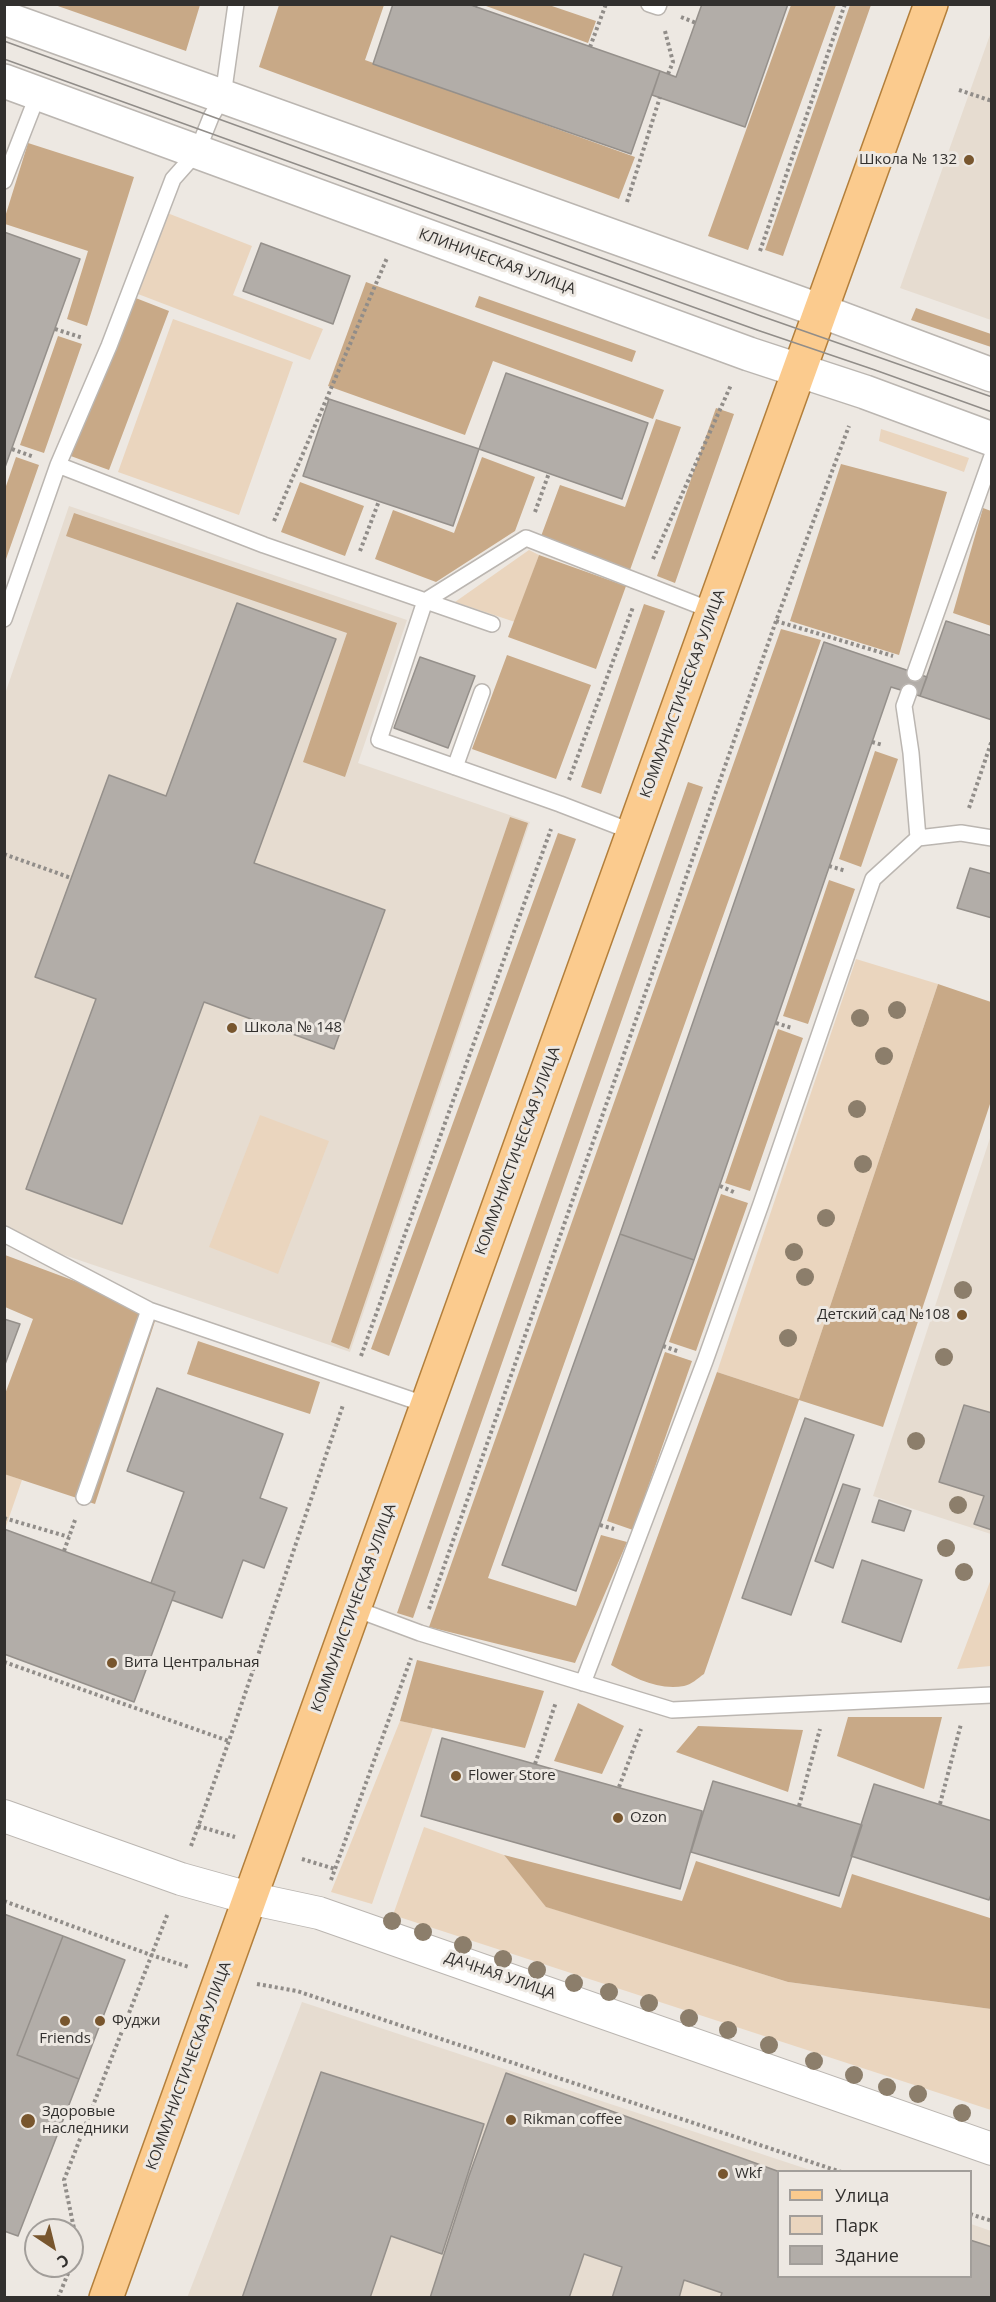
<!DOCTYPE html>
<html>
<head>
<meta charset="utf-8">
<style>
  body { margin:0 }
  #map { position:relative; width:996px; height:2302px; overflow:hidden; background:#ede8e2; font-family:"Open Sans",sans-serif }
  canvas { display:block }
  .frame { position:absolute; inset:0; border:6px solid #32302e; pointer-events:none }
  .legend { position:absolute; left:777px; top:2170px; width:195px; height:108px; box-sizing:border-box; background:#ede8e2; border:2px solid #a29e9a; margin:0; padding:8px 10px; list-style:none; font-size:18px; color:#32302e }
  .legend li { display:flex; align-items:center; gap:12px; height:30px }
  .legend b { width:30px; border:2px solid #a29e9a }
  .north { position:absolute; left:24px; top:2218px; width:60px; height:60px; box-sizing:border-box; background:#ede8e2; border:2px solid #a29e9a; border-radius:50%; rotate:145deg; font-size:16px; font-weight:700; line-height:24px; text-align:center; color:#32302e }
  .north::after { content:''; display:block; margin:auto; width:21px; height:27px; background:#78562e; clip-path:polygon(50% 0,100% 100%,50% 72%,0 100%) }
</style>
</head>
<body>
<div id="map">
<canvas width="996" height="2302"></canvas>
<div class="frame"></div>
<ul class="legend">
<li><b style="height:8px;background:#fbcb8e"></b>Улица</li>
<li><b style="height:16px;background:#ead5be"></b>Парк</li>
<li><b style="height:16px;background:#b2ada8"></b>Здание</li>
</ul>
<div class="north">С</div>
</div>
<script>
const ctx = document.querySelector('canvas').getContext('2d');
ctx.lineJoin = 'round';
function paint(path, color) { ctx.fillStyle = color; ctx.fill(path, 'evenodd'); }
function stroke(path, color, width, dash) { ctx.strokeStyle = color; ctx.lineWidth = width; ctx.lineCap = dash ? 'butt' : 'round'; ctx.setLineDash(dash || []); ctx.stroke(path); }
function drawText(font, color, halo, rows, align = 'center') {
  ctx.font = font + ' "Open Sans",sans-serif'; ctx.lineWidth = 6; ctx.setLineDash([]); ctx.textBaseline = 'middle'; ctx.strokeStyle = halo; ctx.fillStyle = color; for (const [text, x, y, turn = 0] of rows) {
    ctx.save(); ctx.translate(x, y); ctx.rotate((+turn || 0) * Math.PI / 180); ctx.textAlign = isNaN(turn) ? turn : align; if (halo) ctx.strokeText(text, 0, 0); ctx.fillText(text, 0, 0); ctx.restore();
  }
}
paint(new Path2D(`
  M991,32V320L900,288Z
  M69,506L407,620L358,763L530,822L350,1352L5,1235V694Z
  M991,1135V1534L873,1496Z
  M302,2002L813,2171L778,2172V2276H970L971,2224L991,2231V2297L187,2298Z`), '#e6dcd0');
paint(new Path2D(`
  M157,209L252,246L233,295L323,329L310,360L125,289Z
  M173,319L293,362L239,515L118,472Z
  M881,429L969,458L964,472L879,441Z
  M529,550L539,555L515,622L455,602Z
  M856,959L938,984L799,1399L717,1372Z
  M260,1115L329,1141L278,1274L209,1247Z
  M5,1474L22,1480L5,1529Z
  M991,1579V1666L957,1669Z
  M400,1721L433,1728L372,1904L331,1892Z
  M424,1827L504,1855L547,1907L788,1982L991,2009V2110L393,1915Z`), '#ead5be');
paint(new Path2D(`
  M55,5L200,4V5L186,51Z
  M279,5H384L365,60L635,157L619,199L259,67Z
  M486,5H549L596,21L588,43L486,6Z
  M791,5H836L748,250L708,236Z
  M850,5H871L783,256L765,250Z
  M28,143L134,177L87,326L67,319L88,251L5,224V217Z
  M366,282L664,390L653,419L493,361L465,435L328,386Z
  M128,295L169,311L109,470L68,455Z
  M479,296L636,351L632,362L475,307Z
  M916,308L991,334V347L911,320Z
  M58,336L82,344L44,453L20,445Z
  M716,408L734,414L675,583L657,576Z
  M656,419L681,427L630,570L540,539L560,485L625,507Z
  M16,457L39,465L5,562V489Z
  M482,457L535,477L515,531L436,582L375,559L393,510L454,533Z
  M841,464L947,492L899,655L790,621Z
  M300,482L364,506L345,556L281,532Z
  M983,508L991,511V626L953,613Z
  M74,513L397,623L345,777L303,762L347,633L66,536Z
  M539,555L626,586L596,669L508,637Z
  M644,604L665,611L601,794L581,787Z
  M781,629L821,640L488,1578L576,1606L601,1535L627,1542L575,1663L429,1627Z
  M507,655L591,685L556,779L472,749Z
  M875,751L898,759L861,867L839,859Z
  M688,782L703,787L413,1618L397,1613Z
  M510,817L528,823L349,1349L331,1342Z
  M558,833L576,839L389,1356L371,1349Z
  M829,880L855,889L808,1024L783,1016Z
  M938,984L991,1002V1101L883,1427L799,1400L704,1674C698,1678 691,1685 684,1686C658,1691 633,1677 611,1665L717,1372L799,1399Z
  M778,1029L803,1038L750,1191L725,1183Z
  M721,1194L748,1203L696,1351L669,1342Z
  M5,1255L158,1312L95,1504L4,1474L5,1394L33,1319L5,1307Z
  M198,1341L320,1382L310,1414L187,1374Z
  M665,1352L692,1361L633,1530L607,1521Z
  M417,1660L544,1691L525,1748L400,1721Z
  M578,1703L624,1726L602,1774L554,1761Z
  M848,1717H942L924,1789L837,1756Z
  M698,1726L803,1730L788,1792L676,1752Z
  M504,1855L682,1901L696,1861L841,1908L852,1874L990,1918L991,1914V2009L788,1982L546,1907Z`), '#c8a987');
const building = new Path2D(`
  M393,4H468L660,71L631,154L373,64Z
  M702,4H788L745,127L652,95L660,71L676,77Z
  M4,232L80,259L4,470Z
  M261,243L350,276L333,324L243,291Z
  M506,373L648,423L622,499L479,449Z
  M329,399L479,449L453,526L303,476Z
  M237,603L336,639L254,863L385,910L334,1049L204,1002L122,1224L26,1189L96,999L35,977L109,775L166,796Z
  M946,621L992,636V720L920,696Z
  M824,642L927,677L920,696L891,687L694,1260L620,1234Z
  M420,657L475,676L448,748L394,728Z
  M970,868L992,874V918L957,908Z
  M620,1234L694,1260L576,1591L502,1565Z
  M4,1319L20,1324L4,1367Z
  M157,1388L283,1434L260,1498L287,1508L264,1568L243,1560L222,1618L172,1600L175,1592L151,1583L184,1492L127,1471Z
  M964,1405L992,1413V1530L974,1524L984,1496L939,1482Z
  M805,1418L854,1435L791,1615L742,1598Z
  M843,1484L860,1489L833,1568L815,1561Z
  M879,1500L911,1511L904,1531L872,1522Z
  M4,1529L175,1592L134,1702L4,1654Z
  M862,1560L922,1580L901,1642L842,1622Z
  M442,1738L702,1811L680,1889L421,1816Z
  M713,1781L862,1825L839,1896L691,1852Z
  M874,1784L992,1821V1892L989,1900L851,1856Z
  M4,1914L63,1936L17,2055L79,2079L18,2236L4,2231Z
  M63,1936L125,1960L79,2079L17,2055Z
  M321,2072L484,2124L442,2254L391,2236L370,2298H242Z
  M506,2073L780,2172H778V2276H970V2240L992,2247V2298H430L469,2176Z
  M584,2254L622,2267L612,2298H569Z
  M684,2280L722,2293L720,2298H679Z`);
paint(building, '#b2ada8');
stroke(building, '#95908b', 1.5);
const service = new Path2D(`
  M649,4L658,7L659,4
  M4,181L38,94
  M58,465L264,545L492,624
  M4,619L58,465L109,346L173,179L197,152L211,117L223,96L236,4
  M915,673L992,456
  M455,767L482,692
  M633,832L560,804L379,740L425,601L526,538L713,611
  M918,838L961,833L992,838
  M4,1234L149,1310L427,1405
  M84,1497L149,1310
  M353,1608L420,1633L672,1710L992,1695
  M583,1683L705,1361L761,1204L873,879L918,838L911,753L904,706L909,692`);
const minor = new Path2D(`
  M4,1816L181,1879L249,1898L319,1913L992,2149`);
const tertiary = new Path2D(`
  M4,18L821,311L992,375
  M4,81L749,354L865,392L992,439`);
const primary = new Path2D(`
  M106,2298L931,4`);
stroke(service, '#bbb6b1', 18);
stroke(minor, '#bbb6b1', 34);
stroke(tertiary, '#bbb6b1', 36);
stroke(primary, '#b37f3b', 36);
stroke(new Path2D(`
  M475,7L476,4
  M681,17L696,23
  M665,31L673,62L668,74
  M590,47L606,4
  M959,90L992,101
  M627,202L660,97
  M760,251L845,4
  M55,329L83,338
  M12,449L34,457
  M535,512L549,473
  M274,521L387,258
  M360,551L379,501
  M653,559L731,385
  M776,621L893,656
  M872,742L883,745
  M569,780L633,607
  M969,808L992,740
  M4,854L71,878
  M829,866L846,871
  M776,1023L792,1028
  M720,1186L736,1193
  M663,1346L680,1352
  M361,1356L551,829
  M4,1518L69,1537
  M600,1525L614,1529
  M64,1551L75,1520
  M429,1609L776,621L849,426
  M4,1662L229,1741
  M535,1764L556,1702
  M619,1787L641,1729
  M940,1804L961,1724
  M799,1806L820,1729
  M198,1826L235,1837
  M191,1846L229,1741L343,1405
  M302,1859L335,1869
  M331,1880L411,1658
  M4,1901L151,1955L189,1967
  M257,1984L297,1991L841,2172
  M970,2214L992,2221
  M72,2262L78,2248L64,2180L168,1913
  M58,2298L71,2266`), '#918d89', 4, [3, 3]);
stroke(service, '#fff', 15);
stroke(minor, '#fff', 32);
stroke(tertiary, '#fff', 33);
stroke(primary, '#fbcb8e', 33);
stroke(new Path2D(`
  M4,41L761,316L992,397
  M4,59L757,330L875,370L992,412`), '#918d89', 1.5);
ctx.fillStyle = '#8c7e6b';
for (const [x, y] of [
  [897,1010],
  [860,1018],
  [884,1056],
  [857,1109],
  [863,1164],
  [826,1218],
  [794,1252],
  [805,1277],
  [963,1290],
  [788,1338],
  [944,1357],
  [916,1441],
  [958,1505],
  [946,1548],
  [964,1572],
  [392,1921],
  [423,1932],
  [463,1945],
  [503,1959],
  [537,1970],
  [574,1983],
  [609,1992],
  [649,2003],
  [689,2018],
  [728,2030],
  [769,2045],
  [814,2061],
  [854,2075],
  [887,2087],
  [918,2094],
  [962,2113]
]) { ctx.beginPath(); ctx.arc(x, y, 9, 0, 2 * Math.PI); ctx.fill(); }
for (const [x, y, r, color] of [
  [969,160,6,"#78562e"],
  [232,1028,6,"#78562e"],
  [962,1315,6,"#78562e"],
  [112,1663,6,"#78562e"],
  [456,1776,6,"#78562e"],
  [618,1818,6,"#78562e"],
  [65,2021,6,"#78562e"],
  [100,2021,6,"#78562e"],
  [511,2120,6,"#78562e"],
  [28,2121,8,"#78562e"],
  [723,2174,6,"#78562e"]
]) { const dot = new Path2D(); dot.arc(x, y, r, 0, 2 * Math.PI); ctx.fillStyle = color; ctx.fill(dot); stroke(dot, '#ede8e2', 2); }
drawText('15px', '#32302e', '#ede8e2', [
  ["Школа № 132",957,160,"right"],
  ["Школа № 148",244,1028],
  ["Детский сад №108",950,1315,"right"],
  ["Вита Центральная",124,1663],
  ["Flower Store",468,1776],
  ["Ozon",630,1818],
  ["Фуджи",112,2021],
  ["Friends",65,2039,"center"],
  ["Здоровые",42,2112],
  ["наследники",42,2129],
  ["Rikman coffee",523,2120],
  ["Wkf",735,2174]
], 'left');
drawText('15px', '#32302e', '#ede8e2', [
  ["КЛИНИЧЕСКАЯ УЛИЦА",497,262,20],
  ["КОММУНИСТИЧЕСКАЯ УЛИЦА",683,694,-70],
  ["КОММУНИСТИЧЕСКАЯ УЛИЦА",518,1151,-70],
  ["КОММУНИСТИЧЕСКАЯ УЛИЦА",354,1608,-70],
  ["ДАЧНАЯ УЛИЦА",500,1976,19],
  ["КОММУНИСТИЧЕСКАЯ УЛИЦА",189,2066,-70]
]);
</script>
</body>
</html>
